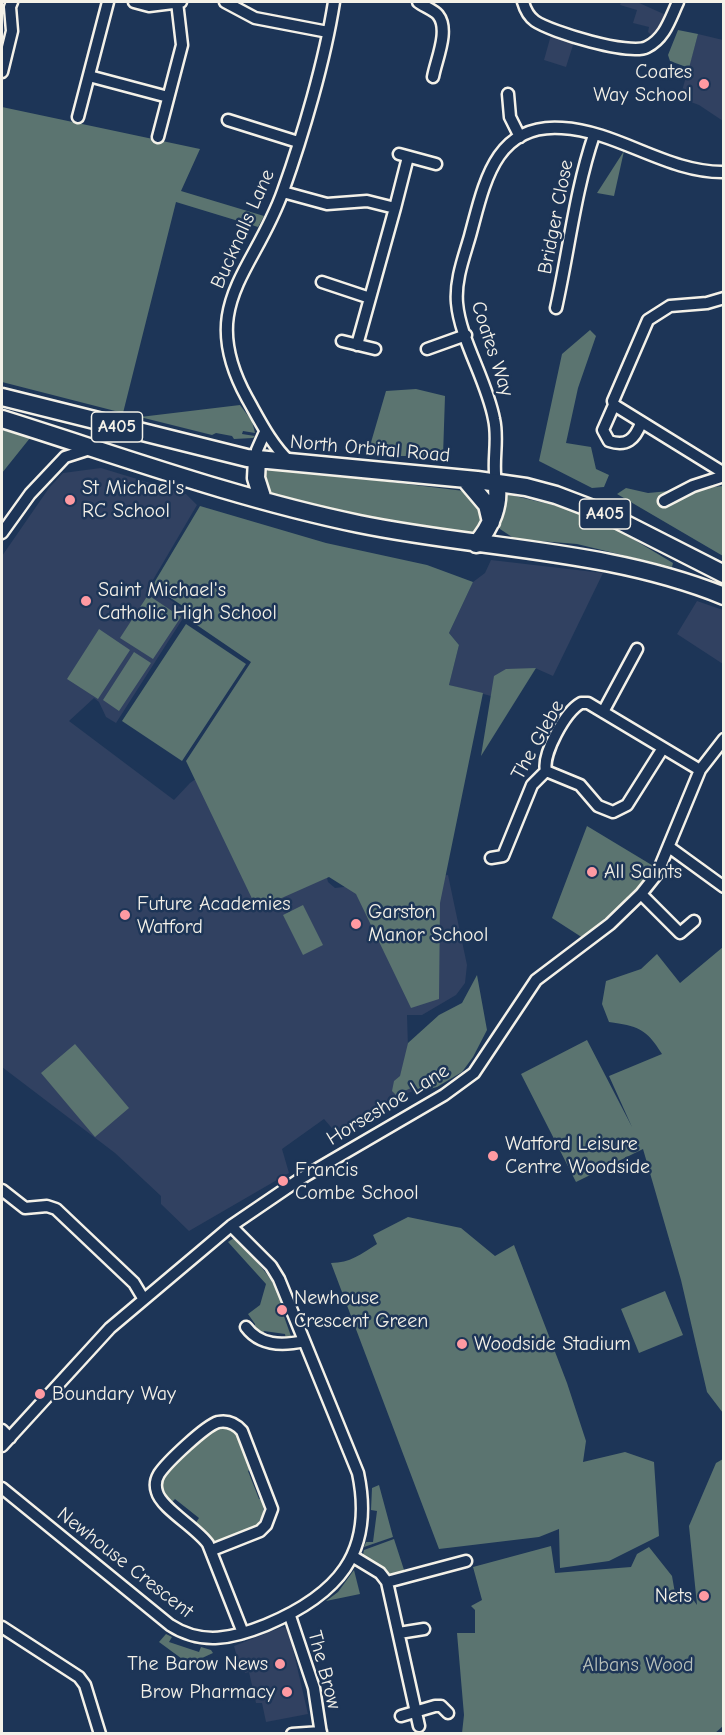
<!DOCTYPE html>
<html>
<head>
<meta charset="utf-8">
<style>
  body { margin:0 }
  #map { position:relative; width:725px; height:1735px; overflow:hidden; background:#1d3557; font-family:"Comic Neue",sans-serif }
  canvas { display:block }
  .frame { position:absolute; inset:0; border:3px solid #f4f1e8; pointer-events:none }
</style>
</head>
<body>
<div id="map">
<canvas width="725" height="1735"></canvas>
<div class="frame"></div>
</div>
<script>
const ctx = document.querySelector('canvas').getContext('2d');
ctx.lineJoin = 'round';
function paint(path, color) { ctx.fillStyle = color; ctx.fill(path, 'evenodd'); }
function stroke(path, color, width, dash) { ctx.strokeStyle = color; ctx.lineWidth = width; ctx.lineCap = dash ? 'butt' : 'round'; ctx.setLineDash(dash || []); ctx.stroke(path); }
function drawText(font, color, halo, rows, align = 'center') {
  ctx.font = font + ' "Comic Neue",sans-serif'; ctx.lineWidth = 5; ctx.setLineDash([]); ctx.textBaseline = 'middle'; ctx.strokeStyle = halo; ctx.fillStyle = color; for (const [text, x, y, turn = 0] of rows) {
    ctx.save(); ctx.translate(x, y); ctx.rotate((+turn || 0) * Math.PI / 180); ctx.textAlign = isNaN(turn) ? turn : align; if (halo) ctx.strokeText(text, 0, 0); ctx.fillText(text, 0, 0); ctx.restore();
  }
}
paint(new Path2D(`
  M621,2H637L666,15L657,32L652,36L648,32L649,27L633,23L637,10L620,5Z
  M698,34L723,40V121L699,105L680,98Z
  M551,35L574,42L566,67L544,60Z
  M101,468L186,494L197,505L150,585L187,612L116,723L106,717L99,702L94,698L69,721L174,800L190,783L207,771L306,789L328,882L335,888L448,875L467,965L465,983L456,995L422,1015H407L408,1047L417,1087L414,1091L395,1097L343,1141L324,1119L282,1149L289,1173L189,1231L161,1204V1196L115,1153L2,1067V556L49,488L63,473Z
  M491,560L603,573L553,676L535,668L491,696L449,685L459,645L449,633L473,582L485,573Z
  M697,601L723,610V664L677,634Z
  M282,1627L288,1628L308,1714L266,1722L262,1703H256L249,1672L245,1673L242,1663L239,1664L234,1646Z`), '#314161');
paint(new Path2D(`
  M678,30L698,34L689,68L670,61L668,55Z
  M2,107L200,149L181,191L264,216L258,227L176,202L123,413L2,382Z
  M624,151L614,196L597,193Z
  M590,330L596,336L578,388L566,443L591,447L596,469L609,475L604,487L592,488L539,461L562,354Z
  M416,389L445,396L443,456H367L386,391Z
  M240,405L252,421L255,433L243,431L242,434L255,436L253,438L234,439L232,436L216,433L212,435L140,417Z
  M2,430L30,438L2,473Z
  M275,468L464,491L475,498L485,522L475,536L397,526L271,493L267,491L262,477L269,469Z
  M723,486V556L617,494L626,488L648,493Z
  M506,494L562,507L601,520L673,563L672,567L577,544L515,539L500,529V509Z
  M200,506L326,543L427,565L473,582L449,633L459,645L449,685L483,693L440,903L439,999L411,1008L356,894L329,877L257,909L186,761L251,662L188,619L192,612L157,589L154,583Z
  M148,595L181,617L153,659L120,638Z
  M186,624L246,664L182,761L122,721Z
  M99,629L130,650L98,699L67,679Z
  M134,652L151,663L119,711L103,700Z
  M536,668L481,756L494,676L506,669Z
  M587,826L655,867L638,889L583,938L552,918Z
  M303,905L323,945L303,955L283,915Z
  M723,947V1413L707,1392L681,1280L643,1149L576,1182L521,1074L587,1040L632,1127L609,1076L662,1054C646,1028 637,1026 609,1022L602,1004L606,981L641,969L657,954L680,983Z
  M477,975L487,1030L473,1057L462,1072L437,1087L426,1090L411,1088L396,1095L392,1091L394,1081L400,1076L408,1043L439,1015L462,1003Z
  M75,1044L129,1108L95,1137L41,1073Z
  M408,1217L461,1228L495,1256L514,1245L567,1383L586,1441L583,1462L625,1452L654,1462L659,1536L609,1561L560,1568L559,1529L539,1537L439,1549L331,1263C350,1263 361,1254 377,1244L373,1235Z
  M234,1238C255,1259 268,1272 282,1299L280,1305L292,1339L286,1340L285,1334L264,1331L262,1337L255,1333V1324L248,1314L260,1305L266,1284L228,1242Z
  M665,1291L683,1335L639,1353L621,1309Z
  M224,1424L239,1431L253,1468L248,1471L259,1499L265,1497L263,1514L257,1525L216,1543L195,1524L199,1518L175,1499L170,1504L160,1483L164,1475L208,1431Z
  M723,1459V1726L714,1734L462,1733L464,1715L457,1633H475V1610L471,1606L482,1600L473,1567L551,1546L555,1573L631,1567L637,1554L649,1547L672,1576L676,1599L692,1598L697,1605L689,1526L716,1463Z
  M379,1485L393,1537L364,1547L366,1542H373L377,1511L371,1510L372,1488Z
  M394,1539L405,1573L389,1577L362,1558L364,1550Z
  M354,1570L360,1594L326,1601L338,1592Z
  M166,1634L172,1637L169,1642L199,1652L201,1647L211,1650L213,1653L189,1664L159,1642Z`), '#5b7470');
const minor = new Path2D(`
  M134,2L149,6L181,2
  M225,2L255,18L328,32
  M418,2C423,6 434,10 438,15C450,30 436,60 433,77
  M523,2C525,9 528,16 535,21C551,32 630,56 647,47C665,38 670,19 678,2
  M2,72L12,31L10,7L12,2
  M89,76L168,97
  M508,94L510,117L520,137
  M78,117L108,2
  M228,120L298,142
  M158,137L182,45L177,2
  M399,154L436,164
  M283,192L327,204L367,201L395,208L357,345
  M395,208L408,157
  M322,282L370,298
  M724,298L707,303L670,306L648,320L613,401L614,405L724,473
  M556,308C569,250 575,191 594,135
  M342,341L375,349
  M427,349L466,335
  M614,405L603,430L609,441C627,447 635,439 641,423
  M257,459V450L265,432
  M290,462C271,444 260,421 247,398C196,305 254,273 283,191C303,135 325,60 334,2
  M496,482C492,462 499,440 494,419C487,381 460,339 457,303C455,280 464,257 470,236C484,185 494,123 562,128C618,131 667,173 724,172
  M664,501L693,486L724,476
  M2,533L30,494L65,457L93,448
  M603,712L637,649
  M546,771L580,785L598,806L613,812L627,805L663,748
  M669,847L724,887
  M491,858L503,856L532,785L546,771C542,754 565,712 581,703H588L700,770
  M641,894L680,933L694,921
  M2,1190L25,1208L47,1206L56,1209L134,1283L143,1298
  M246,1327C260,1346 282,1346 304,1341
  M2,1430L10,1438
  M2,1446L110,1328L231,1226L300,1179L444,1095L474,1073L536,980L610,924L641,894L657,874L700,770L724,739
  M2,1488L170,1625C202,1646 234,1638 266,1625C337,1595 375,1554 358,1473L279,1279L271,1266L231,1226
  M212,1550L260,1531L266,1525L272,1509L242,1431C236,1424 228,1420 218,1422C205,1426 167,1462 159,1474C156,1479 155,1486 157,1492C161,1508 197,1528 208,1544L243,1633
  M352,1556L380,1573L387,1582L419,1726
  M387,1582L466,1561
  M290,1616L314,1688L321,1734
  M2,1627L79,1677L85,1685L100,1734
  M399,1633L424,1629
  M401,1716L435,1706H441L448,1713
  M292,1734L321,1732`);
const highway = new Path2D(`
  M2,397L247,458L477,480L526,487L556,495L606,514L724,574
  M2,419C120,456 238,499 359,524C480,549 608,549 724,596
  M257,459L256,478L263,500
  M465,479L487,505L491,522
  M476,544C491,527 501,504 496,482`);
stroke(minor, '#f4f1e8', 15);
stroke(highway, '#f4f1e8', 21);
stroke(minor, '#1d3557', 10);
stroke(highway, '#1d3557', 16);
for (const [x, y, r, color] of [
  [704,84,6,"#ff9aa2"],
  [70,500,6,"#ff9aa2"],
  [86,601,6,"#ff9aa2"],
  [592,872,6,"#ff9aa2"],
  [125,915,6,"#ff9aa2"],
  [356,924,6,"#ff9aa2"],
  [493,1156,6,"#ff9aa2"],
  [283,1181,6,"#ff9aa2"],
  [282,1310,6,"#ff9aa2"],
  [462,1344,6,"#ff9aa2"],
  [40,1394,6,"#ff9aa2"],
  [704,1596,6,"#ff9aa2"],
  [280,1664,6,"#ff9aa2"],
  [287,1692,6,"#ff9aa2"]
]) { const dot = new Path2D(); dot.arc(x, y, r, 0, 2 * Math.PI); ctx.fillStyle = color; ctx.fill(dot); stroke(dot, '#1d3557', 2); }
for (const [x, y, w] of [
  [117,427,51],
  [605,514,51]
]) { const box = new Path2D(); box.roundRect(x - w / 2, y - 15, w, 30, 4.5); ctx.fillStyle = '#1d3557'; ctx.fill(box); stroke(box, '#f4f1e8', 1.5); }
drawText('bold 18px', '#f4f1e8', null, [
  ["A405",117,427],
  ["A405",605,514]
]);
drawText('20px', '#f4f1e8', '#1d3557', [
  ["Coates",692,72,"right"],
  ["Way School",692,95,"right"],
  ["St Michael's",82,488],
  ["RC School",82,511],
  ["Saint Michael's",98,590],
  ["Catholic High School",98,613],
  ["All Saints",604,872],
  ["Future Academies",137,904],
  ["Watford",137,927],
  ["Garston",368,912],
  ["Manor School",368,935],
  ["Watford Leisure",505,1144],
  ["Centre Woodside",505,1167],
  ["Francis",295,1170],
  ["Combe School",295,1193],
  ["Newhouse",294,1298],
  ["Crescent Green",294,1321],
  ["Woodside Stadium",474,1344],
  ["Boundary Way",52,1394],
  ["Nets",692,1596,"right"],
  ["The Barow News",268,1664,"right"],
  ["Brow Pharmacy",275,1692,"right"]
], 'left');
drawText('20px', '#f4f1e8', '#1d3557', [
  ["Bridger Close",556,217,-79],
  ["Bucknalls Lane",243,229,-66],
  ["Coates Way",492,349,72],
  ["North Orbital Road",370,449,5],
  ["The Glebe",538,740,-61],
  ["Horseshoe Lane",388,1105,-31],
  ["Newhouse Crescent",125,1563,38],
  ["The Brow",324,1670,75]
]);
drawText('20px', '#b7bfb8', '#1d3557', [
  ["Albans Wood",638,1665]
]);
</script>
</body>
</html>
